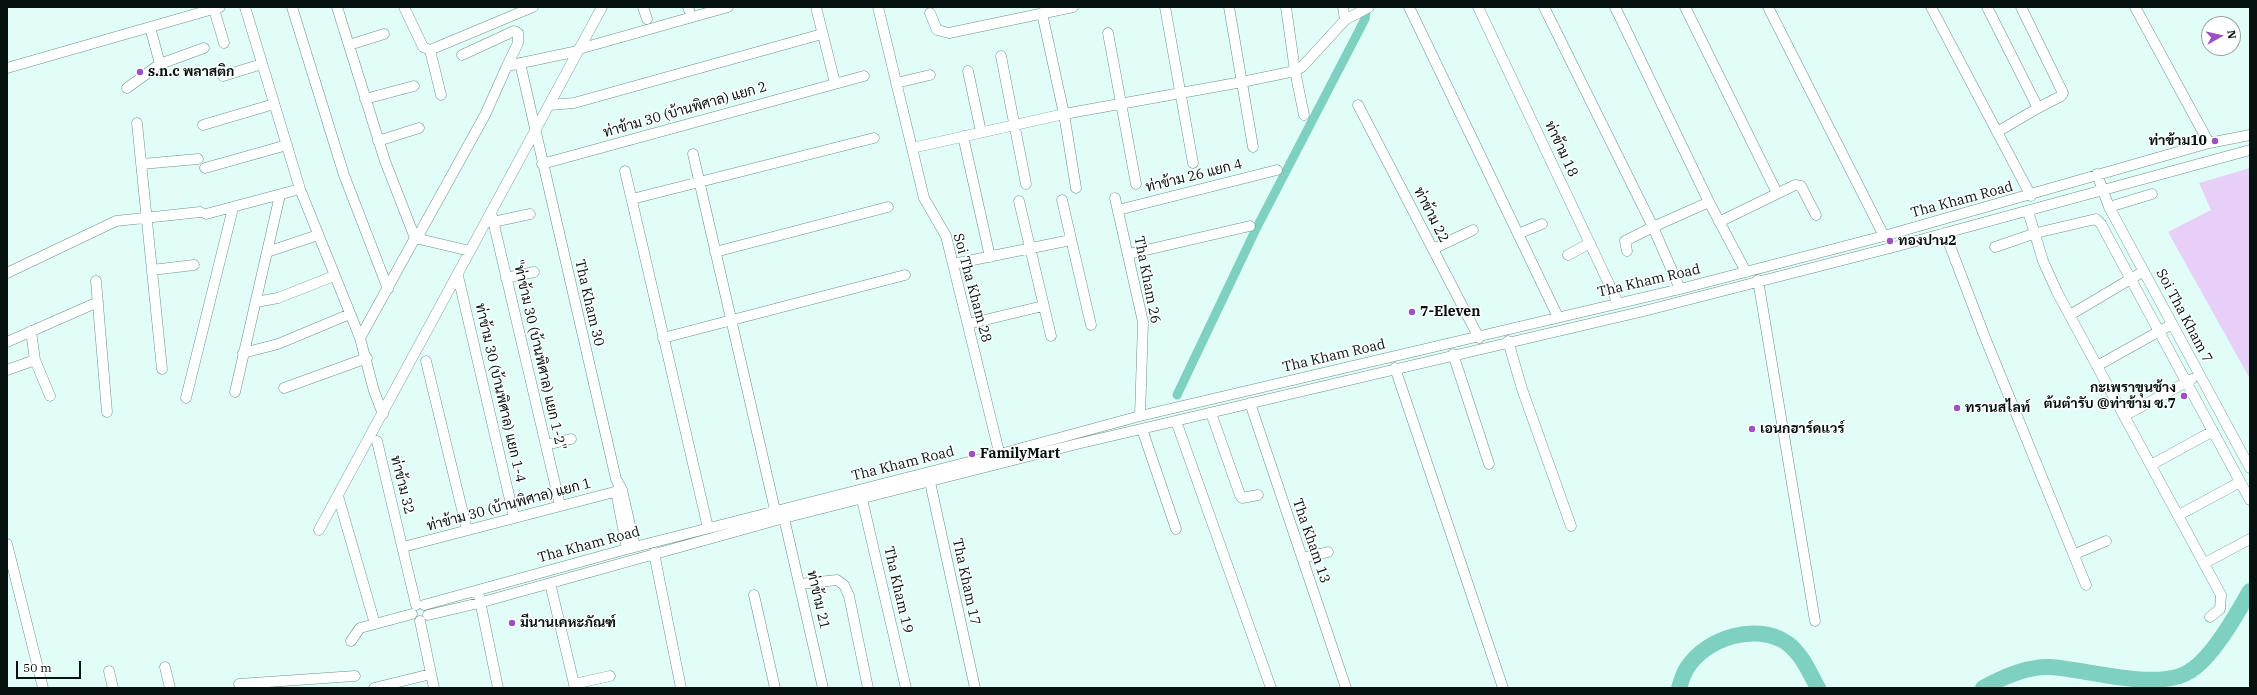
<!DOCTYPE html>
<html>
<head>
<meta charset="utf-8">
<style>
  body { margin:0 }
  #map { position:relative; width:2257px; height:695px; overflow:hidden; background:#e0fef7; font-family:"IBM Plex Serif",serif }
  canvas { display:block }
  .frame { position:absolute; inset:0; border:8px solid #05120f; pointer-events:none }
  .north { position:absolute; left:2201px; top:16px; width:40px; height:40px; box-sizing:border-box; background:#fff; border:1px solid #9ba09f; border-radius:50%; rotate:82deg; font-size:11px; font-weight:700; line-height:16px; text-align:center; color:#05120f }
  .north::after { content:''; display:block; margin:auto; width:14px; height:18px; background:#9c51c3; clip-path:polygon(50% 0,100% 100%,50% 72%,0 100%) }
  .scale { position:absolute; left:16px; top:661px; width:65px; height:18px; box-sizing:border-box; border:2px solid #05120f; border-top:0; padding-left:5px; font-size:12px; line-height:14px; white-space:nowrap; color:#05120f; -webkit-text-stroke:3px #fff; paint-order:stroke }
</style>
</head>
<body>
<div id="map">
<canvas width="2257" height="695"></canvas>
<div class="frame"></div>
<div class="north">N</div>
<div class="scale">50 m</div>
</div>
<script>
const ctx = document.querySelector('canvas').getContext('2d');
ctx.lineJoin = 'round';
function paint(path, color) { ctx.fillStyle = color; ctx.fill(path, 'evenodd'); }
function stroke(path, color, width, dash) { ctx.strokeStyle = color; ctx.lineWidth = width; ctx.lineCap = dash ? 'butt' : 'round'; ctx.setLineDash(dash || []); ctx.stroke(path); }
function drawText(font, color, halo, rows, align = 'center') {
  ctx.font = font + ' "IBM Plex Serif",Sarabun,serif'; ctx.lineWidth = 3; ctx.setLineDash([]); ctx.textBaseline = 'middle'; ctx.strokeStyle = halo; ctx.fillStyle = color; for (const [text, x, y, turn = 0] of rows) {
    ctx.save(); ctx.translate(x, y); ctx.rotate((+turn || 0) * Math.PI / 180); ctx.textAlign = isNaN(turn) ? turn : align; if (halo) ctx.strokeText(text, 0, 0); ctx.fillText(text, 0, 0); ctx.restore();
  }
}
paint(new Path2D(`
  M2250,168V379L2168,232L2211,210L2199,183Z`), '#e8cff8');
stroke(new Path2D(`
  M2161,680L2163,688`), '#5a988b', 2.5);
stroke(new Path2D(`
  M1177,395L1256,229L1365,19L1367,7`), '#7ed1c0', 9);
stroke(new Path2D(`
  M1679,688C1681,682 1683,674 1687,668C1706,638 1756,622 1787,643C1802,654 1809,672 1818,688
  M1983,688C2001,678 2028,666 2050,667C2086,669 2159,692 2190,671C2212,658 2237,614 2250,591`), '#7ed1c0', 16);
const minor = new Path2D(`
  M245,7L300,189L360,338L374,391L383,414
  M292,7L344,175L388,289
  M337,7L385,161L415,238L360,338
  M404,7L423,47L430,50L533,7
  M643,7L647,19
  M688,7L689,10
  M816,7L835,83
  M878,7L924,198L946,236L1001,460
  M1165,7L1193,163
  M1229,7L1253,147
  M1286,7L1295,71L1304,115
  M1343,7L1345,20
  M1409,7L1558,317
  M1478,7L1618,303
  M1544,7L1653,227L1680,289
  M1615,7L1709,202L1746,272
  M1685,7L1777,193
  M1768,7L1884,236
  M1931,7L2031,196
  M1987,7L2038,108L1997,132
  M2021,7L2063,93L2061,96L2038,108
  M2135,7L2209,143
  M214,9L224,43
  M930,13L937,30L949,33L1073,7
  M1042,13L1064,114L1076,188
  M150,27L160,64
  M1108,33L1136,184
  M349,45L384,34
  M579,49L728,7
  M430,50L441,95
  M462,55L514,31L518,33V43L507,66
  M1001,56L1026,184
  M520,63L616,479L622,490L635,547
  M7,68L220,7
  M968,71L981,132
  M223,76L262,64
  M896,83L930,75
  M127,88L160,64L204,48
  M365,99L414,86
  M549,105L574,103L822,34
  M1358,105L1479,338
  M137,123L162,369
  M203,125L274,104
  M963,136L990,257
  M378,141L419,128
  M912,148L1064,114L1242,82L1295,71L1302,67L1345,20L1369,7
  M693,154L775,510
  M142,164L198,159
  M542,164L864,76
  M205,168L287,145
  M625,171L708,528
  M2097,174L2109,207L2250,468
  M1115,198L1143,322L1140,416
  M632,199L874,138
  M1062,200L1091,325
  M1019,201L1051,336
  M2109,207L2152,194
  M1118,210L1277,170
  M2028,211L2043,261L2057,292L2221,595L2220,609L2210,617
  M491,212L560,505
  M206,214L300,189
  M493,222L530,214
  M1719,222L1795,185L1801,186L1816,215
  M1945,233L1986,340L2086,585
  M1518,234L1542,224
  M415,238L470,251
  M417,238L485,115L507,66L578,51
  M1995,247L2036,233L2096,219L2101,224L2250,500
  M1433,249L1473,230
  M1627,251L1625,241L1653,227L1709,202
  M267,252L318,235
  M715,252L888,207
  M1129,254L1250,226
  M1568,255L1590,243
  M953,264L1071,240
  M152,270L194,265
  M7,273L116,221L200,212
  M458,276L514,517
  M506,278L534,272
  M1758,280L1815,621
  M96,281L107,412
  M256,302L278,298L334,276
  M2070,315L2144,271
  M968,324L1043,306
  M31,331L35,360L50,396
  M663,338L905,275
  M1508,341L1522,389L1571,526
  M7,342L98,302
  M243,353L278,344L350,314
  M1453,354L1489,464
  M426,361L467,530
  M2097,366L2172,324
  M1395,368L1503,688
  M7,370L35,360
  M284,388L367,358
  M235,392L280,195
  M186,398L233,208
  M1250,403L1346,688
  M1211,413L1240,495L1242,498L1258,495
  M2124,416L2192,379
  M1176,421L1271,688
  M1142,429L1176,529
  M377,441L416,605
  M546,445L571,439
  M2151,465L2213,431
  M930,482L975,688
  M616,491L627,549
  M338,496L375,624L412,614
  M862,499L906,688
  M2179,515L2240,482
  M784,518L823,688
  M319,530L602,7
  M7,544L43,688
  M403,547L622,490
  M654,553L681,688
  M2075,554L2106,541
  M1302,558L1328,552
  M2205,563L2250,539
  M550,583L575,688
  M800,584L837,580L844,585L849,596L868,688
  M754,595L775,688
  M479,596L498,688
  M424,605L627,549L1000,454L1140,416L1680,289L1884,236L2209,143L2250,135
  M428,615L479,603L784,518L1077,444L1644,311L1894,247L2250,150
  M420,621L434,688
  M351,641L360,628L375,624
  M165,667L170,688
  M109,671L113,688
  M239,684L355,676
  M574,684L610,676
  M374,688L431,674`);
stroke(minor, '#6d9088', 11);
stroke(minor, '#fff', 10);
for (const [x, y, r, color] of [
  [140,72,4,"#9c51c3"],
  [2215,141,4,"#9c51c3"],
  [1890,241,4,"#9c51c3"],
  [1412,312,4,"#9c51c3"],
  [2184,396,4,"#9c51c3"],
  [1957,408,4,"#9c51c3"],
  [1752,429,4,"#9c51c3"],
  [972,454,4,"#9c51c3"],
  [512,623,4,"#9c51c3"]
]) { const dot = new Path2D(); dot.arc(x, y, r, 0, 2 * Math.PI); ctx.fillStyle = color; ctx.fill(dot); stroke(dot, '#fff', 1.5); }
drawText('bold 14px', '#05120f', '#fff', [
  ["s.n.c พลาสติก",148,72],
  ["ท่าข้าม10",2207,141,"right"],
  ["ทองปาน2",1898,241],
  ["7-Eleven",1420,312],
  ["กะเพราขุนช้าง",2176,388,"right"],
  ["ต้นตำรับ @ท่าข้าม ซ.7",2176,404,"right"],
  ["ทรานสไลท์",1965,408],
  ["เอนกฮาร์ดแวร์",1760,429],
  ["FamilyMart",980,454],
  ["มีนานเคหะภัณฑ์",520,623]
], 'left');
drawText('14px', '#05120f', '#fff', [
  ["ท่าข้าม 30 (บ้านพิศาล) แยก 2",685,110,-16],
  ["ท่าข้าม 18",1561,149,65],
  ["ท่าข้าม 26 แยก 4",1194,176,-14],
  ["Tha Kham Road",1962,200,-15],
  ["ท่าข้าม 22",1431,215,63],
  ["Tha Kham 26",1147,280,79],
  ["Tha Kham Road",1649,281,-13],
  ["Soi Tha Kham 28",972,288,75],
  ["Tha Kham 30",589,303,77],
  ["Soi Tha Kham 7",2184,316,62],
  ["\"ท่าข้าม 30 (บ้านพิศาล) แยก 1-2\"",539,355,77],
  ["Tha Kham Road",1334,356,-13],
  ["ท่าข้าม 30 (บ้านพิศาล) แยก 1-4",500,393,77],
  ["Tha Kham Road",903,464,-14],
  ["ท่าข้าม 32",402,485,76],
  ["ท่าข้าม 30 (บ้านพิศาล) แยก 1",509,505,-15],
  ["Tha Kham 13",1311,541,71],
  ["Tha Kham Road",589,545,-15],
  ["Tha Kham 17",966,582,78],
  ["Tha Kham 19",898,590,77],
  ["ท่าข้าม 21",818,600,77]
]);
</script>
</body>
</html>
